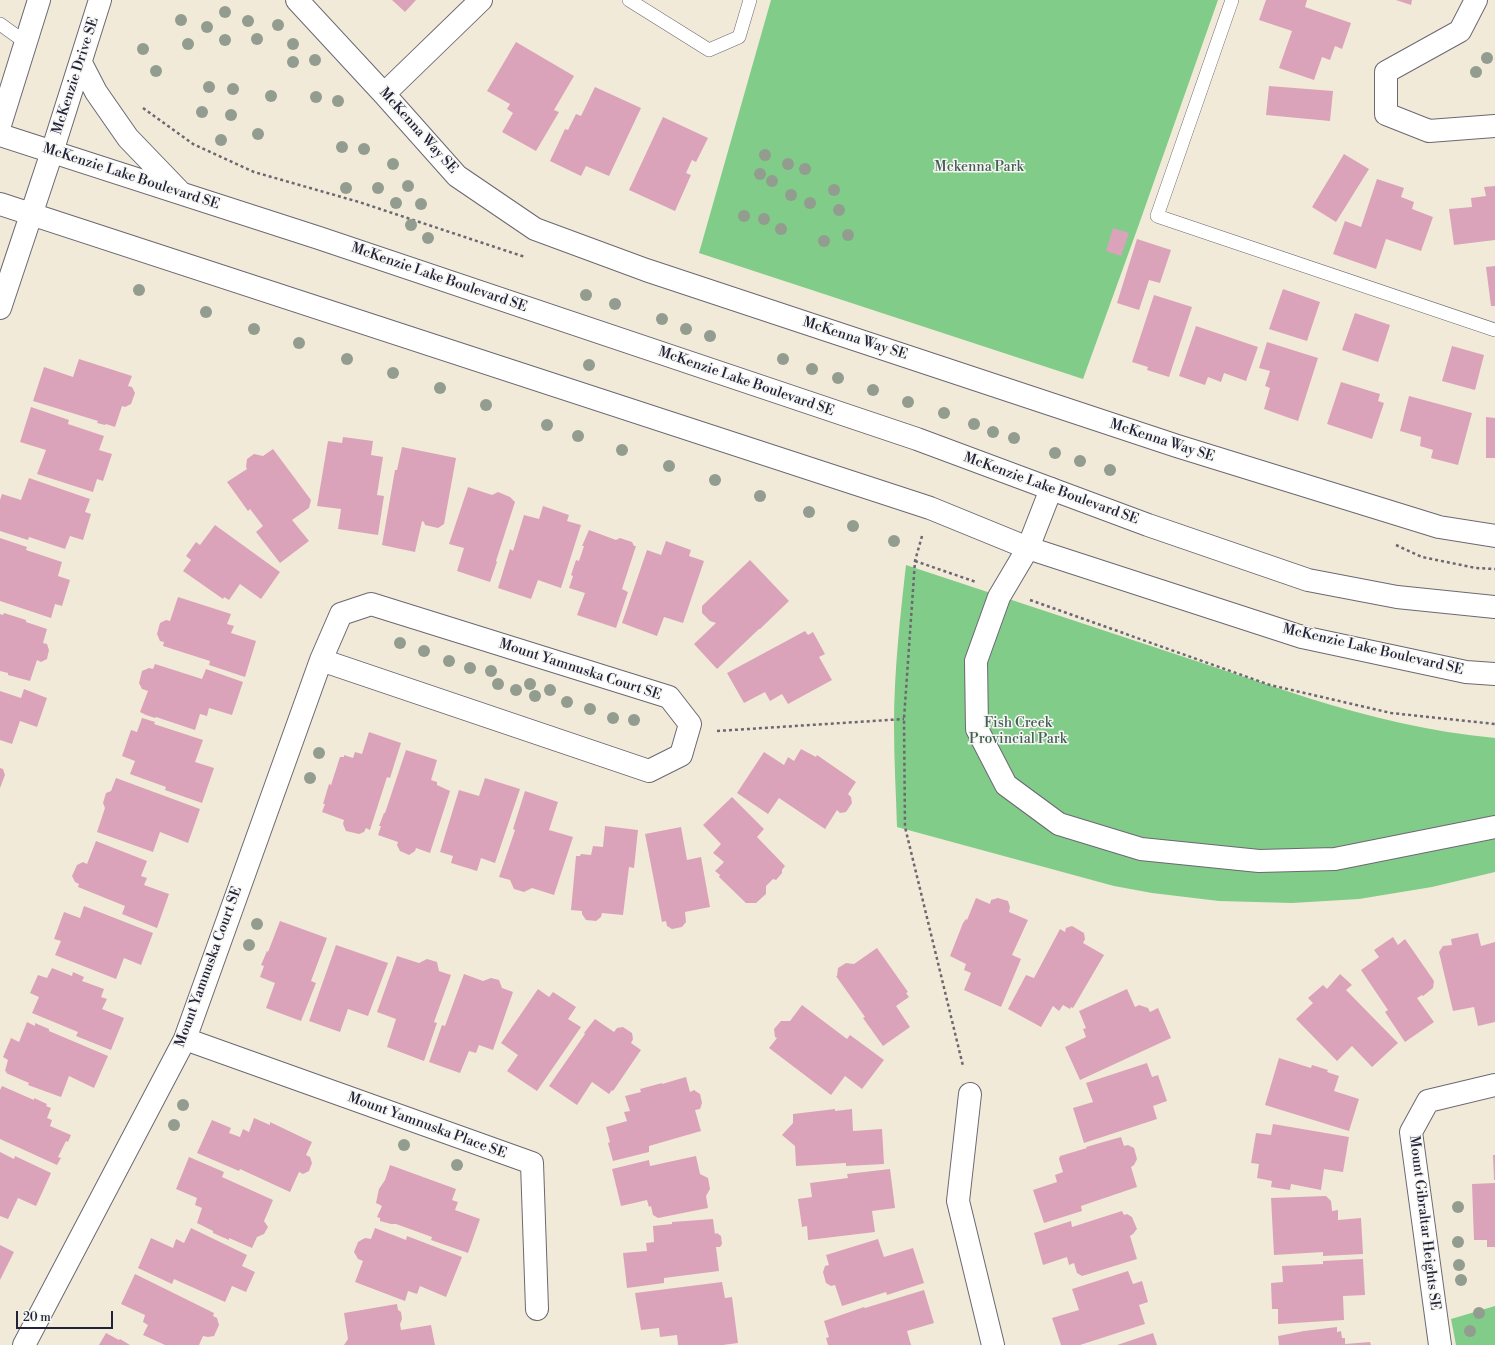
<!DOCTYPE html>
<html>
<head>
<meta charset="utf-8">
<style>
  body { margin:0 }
  #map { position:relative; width:1495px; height:1345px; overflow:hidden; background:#f2ead8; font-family:"Libre Bodoni",serif }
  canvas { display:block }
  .scale { position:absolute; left:16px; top:1311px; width:97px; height:18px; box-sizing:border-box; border:2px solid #22223b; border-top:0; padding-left:5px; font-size:12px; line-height:14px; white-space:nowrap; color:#22223b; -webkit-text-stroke:3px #f6f6f2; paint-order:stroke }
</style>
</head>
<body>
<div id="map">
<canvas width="1495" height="1345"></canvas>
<div class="scale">20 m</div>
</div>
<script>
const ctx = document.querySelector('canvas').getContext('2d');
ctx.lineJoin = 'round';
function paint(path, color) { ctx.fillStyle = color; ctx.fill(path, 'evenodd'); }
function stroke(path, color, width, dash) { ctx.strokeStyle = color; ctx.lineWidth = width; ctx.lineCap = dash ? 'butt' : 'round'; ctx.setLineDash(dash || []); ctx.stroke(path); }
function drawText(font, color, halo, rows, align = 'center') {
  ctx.font = font + ' "Libre Bodoni",serif'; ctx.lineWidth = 3; ctx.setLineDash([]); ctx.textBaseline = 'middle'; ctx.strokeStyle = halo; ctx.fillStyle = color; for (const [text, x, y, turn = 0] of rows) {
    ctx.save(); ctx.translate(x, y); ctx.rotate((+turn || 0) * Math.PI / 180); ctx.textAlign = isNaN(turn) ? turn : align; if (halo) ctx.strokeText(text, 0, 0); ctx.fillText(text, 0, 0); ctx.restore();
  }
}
paint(new Path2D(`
  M771,0H1218L1138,227L1083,379L699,253Z
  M906,565L1308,698C1370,717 1431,732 1495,738V872L1432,887L1359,899L1292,903L1219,901L1152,893L1114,886L897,827C896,794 894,760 894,726C894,672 900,618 906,565Z
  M1495,1306V1345H1456L1451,1319Z`), '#81cc89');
paint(new Path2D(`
  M392,0H416L405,12Z
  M1266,0H1307L1305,7L1351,23L1342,49L1335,46L1330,60L1322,57L1314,80L1279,68L1292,31L1259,20Z
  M1396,0H1412L1411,5Z
  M516,42L574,76L554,110L559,112L536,151L502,132L513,113L507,109L510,104L487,91Z
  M1269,86L1333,91L1330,121L1266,115Z
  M595,87L641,108L609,176L586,166L581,176L550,161L565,129L568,130L576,114L581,116Z
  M663,117L708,138L696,162L692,160L686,173L691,175L675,211L629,190Z
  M1344,154L1369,169L1336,222L1312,207Z
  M1377,179L1404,188L1401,197L1414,202L1412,209L1433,217L1421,251L1386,239L1376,269L1333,254L1345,221L1361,227Z
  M1495,186V240L1454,245L1449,209L1472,207L1471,198L1486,196L1484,187Z
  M1113,228L1129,233L1121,256L1106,251Z
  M1137,239L1171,250L1160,283L1149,280L1139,310L1117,303Z
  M1495,266V306H1491L1486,267Z
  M1283,289L1320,302L1307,341L1269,329Z
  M1154,295L1192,307L1169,377L1147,370L1148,367L1132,362Z
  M1355,313L1390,325L1378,362L1342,350Z
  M1196,326L1258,347L1246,381L1224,373L1221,382L1208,377L1205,385L1179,376Z
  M1267,342L1318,358L1298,421L1264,409L1270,388L1265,386L1270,371L1259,368Z
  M1452,346L1484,355L1475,390L1442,381Z
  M79,359L132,376L128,386L132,387L135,393L131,404L125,407L122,406L115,427L106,424L105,425L97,423L98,421L33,401L44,367L73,377Z
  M1341,382L1380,394L1378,401L1384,403L1372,439L1327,424Z
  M1409,396L1472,413L1458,465L1431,458L1433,450L1420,446L1421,437L1400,431Z
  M31,407L69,420L68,424L104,436L99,450L112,454L103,481L97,479L93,492L37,474L46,450L20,442Z
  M1486,417L1495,418V458H1486Z
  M343,437L373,441L371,455L383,457L377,495L384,496L378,535L338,529L341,509L317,506L328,441L342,443Z
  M402,447L456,458L444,524L438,528L425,525L424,522L422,521L415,552L382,545L395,470H397Z
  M273,449L311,500L309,508L292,520L309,541L280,563L256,532L263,526L250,509L248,511L227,482L247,469L246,467L247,459L254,454L263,456Z
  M29,478L90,499L85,512L91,514L83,540L70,536L65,549L29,537L28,540L0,531V500L2,494L21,500Z
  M468,487L492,495L498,492L510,497L515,502L496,561L497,562L490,582L457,571L464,548L449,544Z
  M543,506L569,515L567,521L581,525L561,588L538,580L531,599L498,588L510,549L513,551L524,515L539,519Z
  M215,525L280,572L261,599L240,584L229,600L224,597L223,599L183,571L191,560L186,556L196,542L200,545Z
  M589,530L616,540L620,538L632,542L634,546H636L622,589L628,592L616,628L577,615L585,593L569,588L573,576L571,575L576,560L579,561L584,546H582Z
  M0,538L27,547L26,550L62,562L58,576L70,580L62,606L55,604L51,618L0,601Z
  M666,541L691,550L689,556L704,561L683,623L664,617L657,636L622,623L647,550L661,555Z
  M750,560L789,601L760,629H759L717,669L694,644L716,623L710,621L702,613V606Z
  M178,597L231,614L227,624L234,626L231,633L256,641L245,677L209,665L210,661L163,646L164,642L160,641L157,634L160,623L166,620L170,621Z
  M4,613L26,620V622L47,629L43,643L47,644L49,650L47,659L41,662L37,660L30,681L8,675V673L0,671V614L3,615Z
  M805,631L808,635L813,632L825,654L819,657L832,680L788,704L782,694L770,701L765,692L744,703L727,673Z
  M155,664L202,679L206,669L243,682L232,715L209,708L207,716L200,714L195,730L156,717L155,718L146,715L140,712L148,691L142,689L139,683L142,671L149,668L153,669Z
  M24,689L47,698L37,727L20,721L12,744L0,740V691L21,698Z
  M142,718L155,722L154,724L203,740L195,762L214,768L202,803L165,790L166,787L130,774L135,761L122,756L131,730L137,732Z
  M369,732L401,743L390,778L387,777L370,830L366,828L364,832L359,834L346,831L343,824L344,820L322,812L325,804H323L329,784L331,785L340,757H344V755L353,758L355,752L362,754Z
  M801,749L816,757L817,755L856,782L848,794L851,797L852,803L846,812L840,813L837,810L825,829L779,798L768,814L737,793L764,752L784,765L788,757L794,761Z
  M406,750L437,760L431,780L437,782V785L450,791L430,853L416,848L415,851L409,855L400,851L397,845L398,842L378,835L381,826H379L384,813H385Z
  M0,768L3,769L5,775L0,788Z
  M116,778L200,809L188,843L160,832L153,852L97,832L105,808L103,803L106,793L111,791Z
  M485,778L520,789L495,863L481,858L477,871L451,863L453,856L440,852L459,790L479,796Z
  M525,791L558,802L549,830L573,837L554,895L532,888L524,892L514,889L510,880L499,877L515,830L513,829Z
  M732,797L764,829L757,837L785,866L782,870V873L776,880L773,879L766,886V894L756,903H746L719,877L720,875L715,871L724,862L713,853L721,844L703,825Z
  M605,826L638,830L634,868L629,867L623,915L602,913L601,917L596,921L586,920L582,914V911L571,910L576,856H580L581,854L591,855L593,846L603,847Z
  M681,827L687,860L701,857L710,907L685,912L686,922L682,927L672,929L667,926L666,921L662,922L645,834Z
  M96,841L147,861L141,876L147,878L144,885L169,894L157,928L122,914L125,906L78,887L79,884L75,882L72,876L77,865L83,862L87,864Z
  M976,898L990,904L991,900L998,898L1008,901L1010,907L1009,912L1028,920L1012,955L1021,959L1001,1007L964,990L971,973L964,970L966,964L950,956L963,923L966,919L967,920Z
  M84,906L153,933L141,965L124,958L116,979L55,955L61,941L54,939L64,912L80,918Z
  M280,921L327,938L311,981L316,983L301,1021L266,1008L275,983L260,977L264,966L261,965L267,951L268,952Z
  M1072,926L1084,933L1085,939L1083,943L1104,955L1073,1008L1071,1007L1070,1009L1063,1005L1059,1011L1053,1006L1041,1027L1008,1009L1026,975L1034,978L1060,929L1065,932L1066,928Z
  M1478,933L1481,946L1495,942V1022L1478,1026L1474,1007L1453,1011L1439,952L1443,946L1452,945L1451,939Z
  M1393,937L1398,945L1405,939L1434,981L1433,988L1423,996L1422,995L1417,998L1434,1022L1405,1042L1385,1012L1388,1010L1361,970L1379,957L1374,950Z
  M336,945L388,963L368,1016L348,1009L340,1032L309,1021Z
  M877,948L908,992L906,993L909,997L896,1006L910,1027L883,1046L863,1018L865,1017L836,976H837L838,968L846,963L854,964Z
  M397,956L419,963L427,959L437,962L439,971L451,975L434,1022L437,1023L424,1061L387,1047L396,1019L377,1012Z
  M52,968L72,976L73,972L84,977L82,981L104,989L101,997L107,999L102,1009L124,1018L111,1050L76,1036L78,1032L32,1013L39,997L30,993L38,975L47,978Z
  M464,974L483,981L491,978L499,980L502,988L513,992L493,1050L479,1045L476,1053L469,1051L460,1073L429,1062L442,1025L445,1026Z
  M1340,974L1352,985L1346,990L1398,1043L1372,1067L1352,1046L1337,1061L1296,1019L1313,1003L1308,998L1323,985L1327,989Z
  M538,989L549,997L553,992L576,1007L568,1019L581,1027L537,1091L507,1071L518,1055L501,1043Z
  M1127,989L1135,1007L1139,1005L1148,1008L1150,1012L1158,1008L1171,1038L1080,1080L1065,1047L1086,1037L1083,1029L1086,1028L1079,1011Z
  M802,1005L847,1039L850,1035L884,1060L862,1089L845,1076L831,1095L769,1048L777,1038L775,1037L774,1029L781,1021H790Z
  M595,1019L614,1032L617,1028L623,1027L632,1033L633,1039L631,1043L641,1050L613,1091L612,1090L609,1094L592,1082L577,1105L549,1086L585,1034L584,1033Z
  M27,1022L35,1026V1023L49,1029V1031L108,1056L94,1088L69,1076L61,1097L28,1085L29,1083L6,1073L7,1072L5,1071L8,1060L3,1057L11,1038L19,1042Z
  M1279,1058L1311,1068L1312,1065L1328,1070L1327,1072L1339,1076L1334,1091L1359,1099L1349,1131L1265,1105Z
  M1147,1063L1152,1077L1158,1075L1167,1101L1153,1106L1157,1119L1084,1143L1073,1108L1093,1102L1086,1083Z
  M686,1077L690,1092L694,1090L700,1094L702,1103L700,1109L695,1110L701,1131L649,1146V1152L613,1161L608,1143L610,1142L606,1127L627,1121L624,1112L630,1111L625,1096L641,1092L640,1089L662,1083V1084Z
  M2,1086L34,1100V1098L47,1104L46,1106L51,1108L47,1118L52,1120L50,1126L71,1135L68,1142L66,1141L58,1157L61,1158L57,1165L0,1139V1090Z
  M835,1109V1111L852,1109L853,1131L882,1129L884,1164L846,1166V1163L796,1166L795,1146L782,1135L793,1123V1114Z
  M254,1118L270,1125V1122L312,1142L306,1155L310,1157L312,1163L309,1171L303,1174L299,1172L290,1192L240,1169L239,1171L197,1153L212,1120L231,1128L229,1133L240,1137L243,1129L249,1132Z
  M1273,1124L1349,1137L1343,1172L1324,1169L1321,1190L1291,1184L1290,1190L1271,1187L1272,1181L1257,1178L1259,1164L1251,1163L1256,1133L1271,1135Z
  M1121,1137L1124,1146L1128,1145L1134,1148L1137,1159L1134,1165L1131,1167L1137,1187L1081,1206L1082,1211L1044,1223L1033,1190L1057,1182L1055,1175L1063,1172L1059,1159L1060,1156L1087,1148L1086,1147Z
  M0,1152L14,1159L15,1156L51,1173L36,1206L18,1198L8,1219L0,1216Z
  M1493,1155H1495V1180H1494Z
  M696,1156L700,1174L708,1178L710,1189L706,1196L708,1208L658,1218L653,1215L651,1206L649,1207L647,1200L621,1206L612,1169L649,1160L650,1166Z
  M189,1157L224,1172L222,1177L273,1200L264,1221L268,1227L264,1234L257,1237L252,1248L229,1238V1240L213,1233V1231L197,1223L202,1208L195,1205L197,1198L176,1189Z
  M390,1165L456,1189L452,1200L458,1202L455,1210L480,1219L468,1253L431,1240L432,1237L396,1224H391L380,1221V1218L377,1217L382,1206L376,1203L379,1189L385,1180Z
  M890,1169L895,1208L872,1211L875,1232L808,1240L807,1226L802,1227L798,1199L812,1197L810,1183L848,1178L847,1174Z
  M1495,1183V1247H1487V1240H1474L1472,1184Z
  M1326,1196L1331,1201L1332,1211L1338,1210V1220L1361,1218L1363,1254L1323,1256V1252L1274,1255L1271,1198Z
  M1122,1211L1124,1215L1127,1214L1132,1217L1137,1229L1133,1234L1130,1236L1137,1259L1082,1276L1077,1273L1074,1263L1069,1265L1067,1257L1043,1265L1034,1233L1071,1221L1072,1227Z
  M713,1219L715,1234L717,1233L721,1236L722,1244L720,1247H716L719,1271L664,1278V1283L627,1288L623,1253L647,1251L646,1243L654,1242L653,1226L672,1224V1222Z
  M191,1228L247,1255L242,1266L255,1272L246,1292L232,1286L225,1302L174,1279L172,1284L138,1268L151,1238L173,1248L176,1239L184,1243Z
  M375,1228L406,1240L407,1236L462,1257L446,1297L420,1286L417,1294L408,1291L405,1301L355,1282L363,1261L358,1259L354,1252L358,1242L365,1238L371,1239Z
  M878,1239L884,1257L913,1248L924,1283L887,1295L886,1292L842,1306L835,1285L831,1286L826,1283L823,1272L825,1266L829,1265L826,1255Z
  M0,1245L14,1252L0,1280Z
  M1363,1259L1365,1295L1343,1296L1344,1320L1278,1324V1309H1272L1271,1283L1283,1282L1282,1266L1323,1264V1261Z
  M1128,1271L1133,1284L1142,1281L1148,1302L1139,1305L1145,1324L1080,1345H1061L1052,1318L1079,1310L1072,1289Z
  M135,1274L214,1313L213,1316L217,1318L219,1325L214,1336L208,1337L203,1336L199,1345H165L143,1335L148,1325L143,1322L145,1315L121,1304Z
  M722,1282L725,1298L732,1297L738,1343L723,1345H678L677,1335L660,1337L659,1328L641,1330L635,1293Z
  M924,1290L934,1323L907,1331L911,1345H828L826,1338L829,1337L824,1321L864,1307L865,1308Z
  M397,1304L398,1310L401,1312L402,1319L400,1324L401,1330L431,1325L435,1345H344L348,1339L344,1313Z
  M1337,1327V1332L1341,1331L1342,1338H1345V1344L1370,1342L1371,1345H1279L1278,1336L1304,1331Z
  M106,1333L119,1340L120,1339L130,1345H99Z
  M1153,1333L1157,1345H1117Z`), '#dba3b9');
const lane = new Path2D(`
  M629,0L709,50L739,37L750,0
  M1232,0L1157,216L1495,330
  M0,24L25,42`);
const street = new Path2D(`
  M297,0L384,94L457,176L535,229L646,270L1177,446L1439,527L1495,536
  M1476,0L1460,31L1386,72V114L1429,131L1495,126
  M384,94L481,0
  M1051,489L1028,548L999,597L976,661L977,729L1006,785L1059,824L1141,849L1259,861L1335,859L1495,827
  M185,1039L532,1163L537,1309
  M970,1094L958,1201L993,1345
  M24,1345L185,1039L321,660L341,614L371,604L669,697L690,724L681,755L649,771L321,660
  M1440,1345L1411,1132L1428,1101L1495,1085`);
const secondary = new Path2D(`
  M81,63L96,92L128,138L179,191
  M0,125L39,0
  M0,135L319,238L917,439L1148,525L1308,580L1397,597L1495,607
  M0,204L930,508L1028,548L1302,637L1466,672L1495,674
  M0,308L52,152L100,0`);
stroke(lane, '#6b6872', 14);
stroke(street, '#6b6872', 24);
stroke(secondary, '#6b6872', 24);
stroke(new Path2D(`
  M143,108L193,144L254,172L359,202L525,257
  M922,536L915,561L904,719L905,827L963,1066
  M1396,545L1422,557L1476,568L1495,569
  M915,561L976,582
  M1030,600L1270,685L1391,713L1495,724
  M717,731L904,719`), '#6b6872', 2.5, [3, 3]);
stroke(lane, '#fff', 13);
stroke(street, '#fff', 22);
stroke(secondary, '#fff', 22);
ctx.fillStyle = '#929d90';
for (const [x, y] of [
  [225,12],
  [181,20],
  [248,21],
  [278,25],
  [207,27],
  [257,39],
  [225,40],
  [188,44],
  [293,44],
  [143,49],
  [1487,58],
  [315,60],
  [293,62],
  [156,71],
  [1476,72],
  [209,87],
  [233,89],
  [271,96],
  [316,97],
  [338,101],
  [202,112],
  [231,115],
  [258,134],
  [221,140],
  [342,147],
  [364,149],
  [765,155],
  [393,164],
  [788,164],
  [805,169],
  [760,174],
  [772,181],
  [408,186],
  [346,188],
  [378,188],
  [834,190],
  [791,195],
  [396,203],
  [810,203],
  [421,204],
  [839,210],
  [744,216],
  [764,219],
  [411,225],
  [781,229],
  [848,235],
  [428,238],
  [824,241],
  [139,290],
  [586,295],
  [615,304],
  [206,312],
  [662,319],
  [254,329],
  [686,329],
  [710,336],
  [299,343],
  [347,359],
  [783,359],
  [589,365],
  [812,369],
  [393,373],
  [838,378],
  [440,388],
  [873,390],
  [908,402],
  [486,405],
  [944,413],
  [974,424],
  [547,425],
  [993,432],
  [578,436],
  [1014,438],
  [622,450],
  [1055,453],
  [1080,461],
  [669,466],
  [1110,470],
  [715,480],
  [760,496],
  [809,512],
  [853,526],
  [894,541],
  [400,643],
  [424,651],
  [449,661],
  [470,668],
  [491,671],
  [498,684],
  [530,684],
  [516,690],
  [550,690],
  [535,696],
  [567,702],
  [590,709],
  [613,718],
  [634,720],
  [319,753],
  [310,778],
  [257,924],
  [249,945],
  [183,1105],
  [174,1125],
  [404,1145],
  [457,1165],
  [1458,1207],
  [1458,1242],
  [1459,1265],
  [1461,1280],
  [1479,1313],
  [1470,1331]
]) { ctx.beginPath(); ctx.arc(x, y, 6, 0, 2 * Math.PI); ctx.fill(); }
drawText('14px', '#22223b', '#f6f6f2', [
  ["McKenzie Drive SE",76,76,-72],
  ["McKenna Way SE",418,131,48],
  ["McKenzie Lake Boulevard SE",131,177,18],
  ["McKenzie Lake Boulevard SE",439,278,19],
  ["McKenna Way SE",855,339,18],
  ["McKenzie Lake Boulevard SE",746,382,19],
  ["McKenna Way SE",1162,441,18],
  ["McKenzie Lake Boulevard SE",1051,489,20],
  ["McKenzie Lake Boulevard SE",1373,650,13],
  ["Mount Yamnuska Court SE",580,670,18],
  ["Mount Yamnuska Court SE",209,967,-70],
  ["Mount Yamnuska Place SE",427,1126,20],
  ["Mount Gibraltar Heights SE",1424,1223,83]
]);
drawText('14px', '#435e56', '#f6f6f2', [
  ["Mckenna Park",979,168],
  ["Fish Creek",1018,724],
  ["Provincial Park",1018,740]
]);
</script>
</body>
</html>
